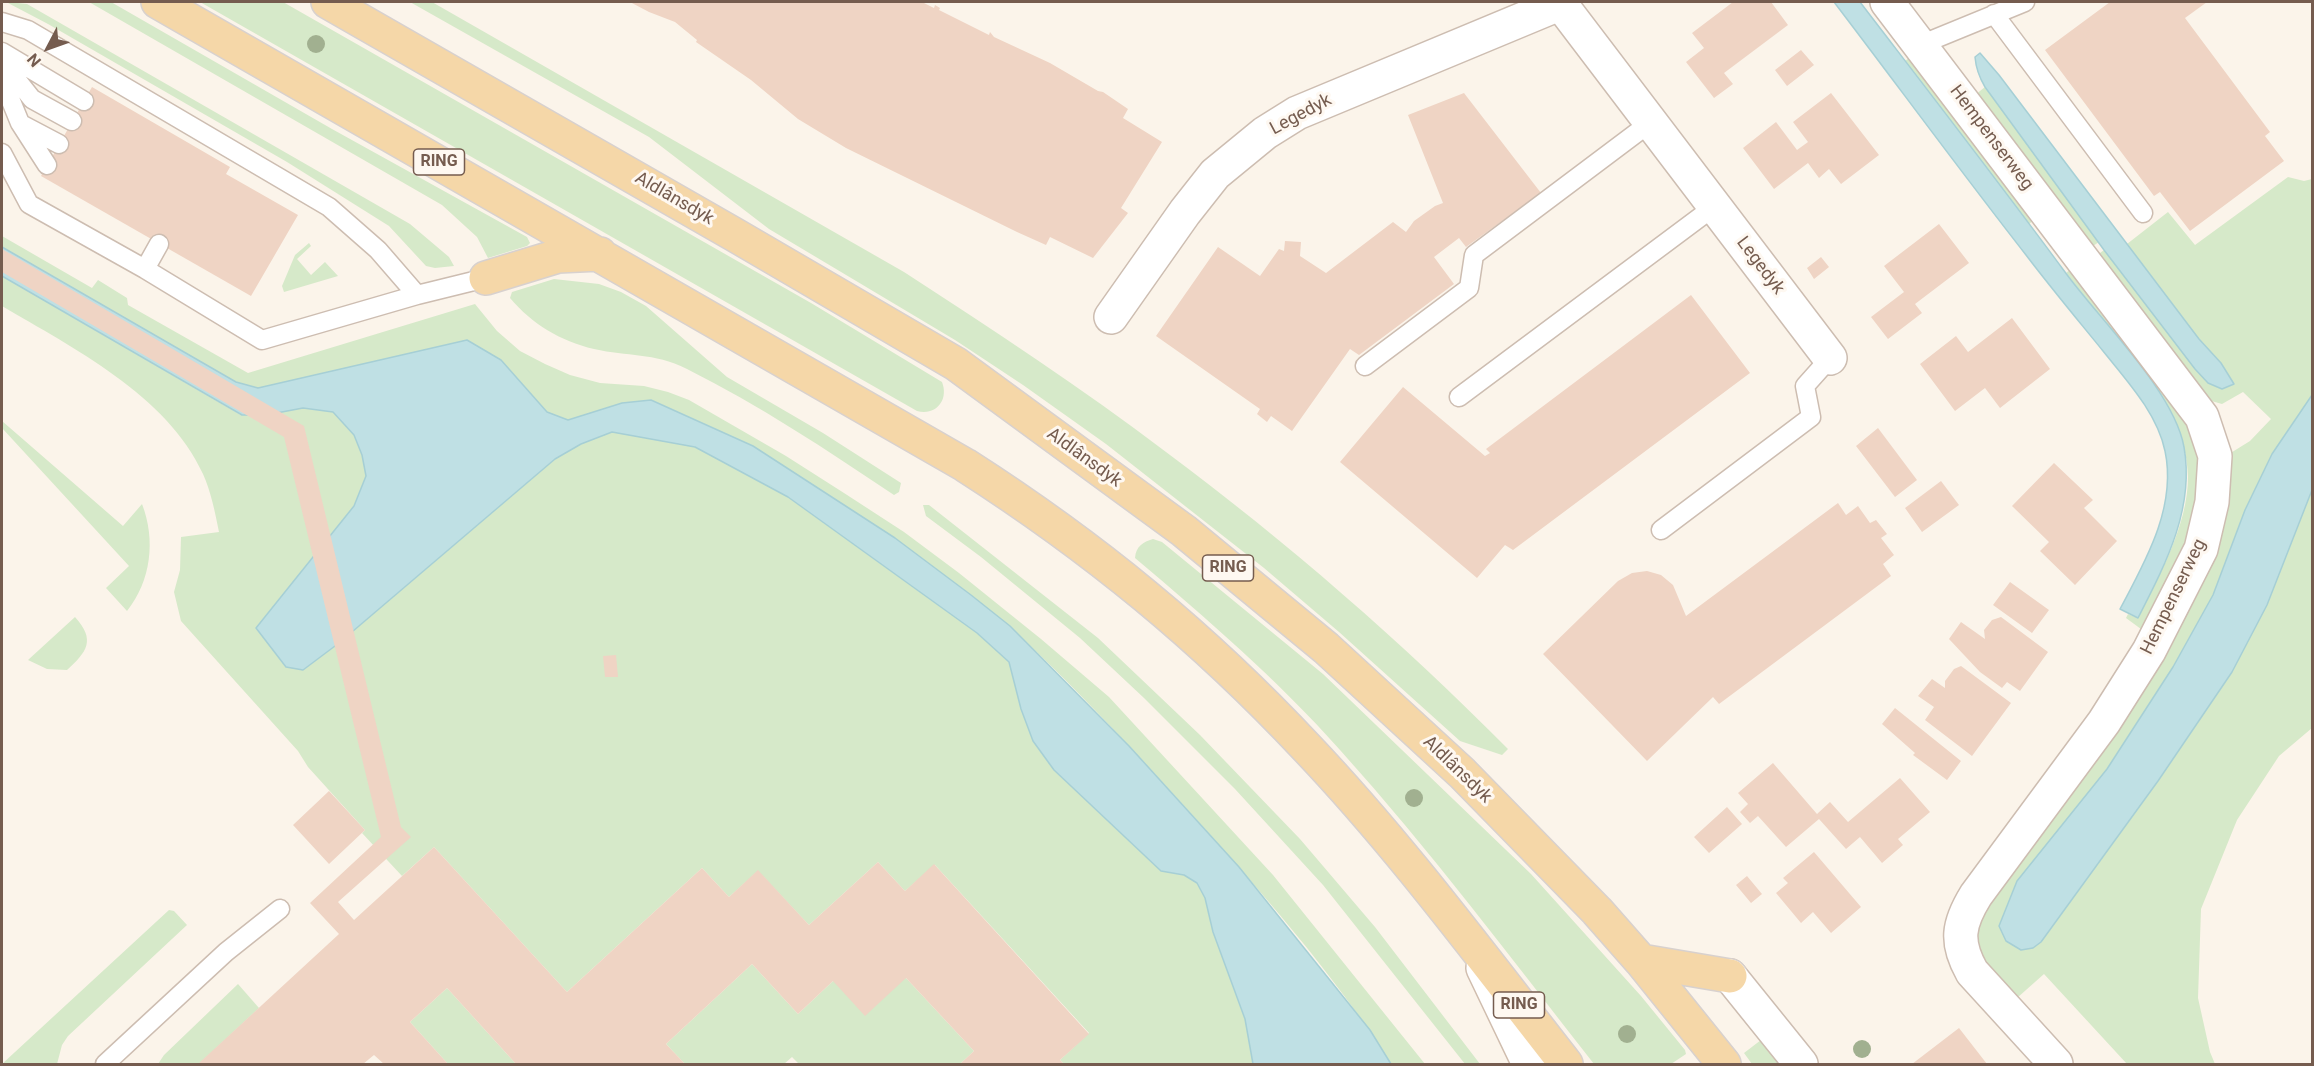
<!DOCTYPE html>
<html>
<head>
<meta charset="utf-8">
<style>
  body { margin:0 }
  #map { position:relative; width:2314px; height:1066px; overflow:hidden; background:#fbf4ea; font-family:Roboto,sans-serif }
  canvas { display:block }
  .frame { position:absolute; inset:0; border:3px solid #755c4f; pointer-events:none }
  .north { position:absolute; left:18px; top:18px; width:60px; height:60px; -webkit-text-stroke:4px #fef8f1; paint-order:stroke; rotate:229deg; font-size:16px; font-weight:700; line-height:24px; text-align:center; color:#755c4f }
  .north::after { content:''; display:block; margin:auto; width:21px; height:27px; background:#755c4f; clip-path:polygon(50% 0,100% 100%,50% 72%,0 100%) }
</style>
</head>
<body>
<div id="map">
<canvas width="2314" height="1066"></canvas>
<div class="frame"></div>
<div class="north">N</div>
</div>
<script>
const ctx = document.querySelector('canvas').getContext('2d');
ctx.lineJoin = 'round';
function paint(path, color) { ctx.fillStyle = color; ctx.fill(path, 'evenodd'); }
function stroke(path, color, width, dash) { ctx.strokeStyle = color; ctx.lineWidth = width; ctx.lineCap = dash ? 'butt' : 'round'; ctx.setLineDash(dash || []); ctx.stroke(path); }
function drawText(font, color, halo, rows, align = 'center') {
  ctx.font = font + ' Roboto,sans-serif'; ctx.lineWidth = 6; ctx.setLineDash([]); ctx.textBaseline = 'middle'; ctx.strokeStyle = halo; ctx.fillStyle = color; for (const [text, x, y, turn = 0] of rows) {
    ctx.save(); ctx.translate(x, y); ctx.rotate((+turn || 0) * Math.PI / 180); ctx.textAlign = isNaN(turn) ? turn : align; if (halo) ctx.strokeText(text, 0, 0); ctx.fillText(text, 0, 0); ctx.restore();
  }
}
paint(new Path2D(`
  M9,2L27,4L410,224L449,257L454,266L435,268L426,266L389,226L287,162L48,24L8,3Z
  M89,2H111L332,129L527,237L530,243L527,246L488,258L477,237L442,205Z
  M200,2H283L811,303L942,382C949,400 936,416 917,411Z
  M410,2H432L904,272C993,330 1082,388 1166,452C1287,542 1402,642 1508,749L1502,755L1460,741L1339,632L1264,568L1106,444L1023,385L955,340L769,229L649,137Z
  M1913,55L2036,218L2029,224L1905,61Z
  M1985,87L2099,242L2093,246L1975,95Z
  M2288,177L2304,181L2312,179V395L2272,454L2245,510L2213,595L2173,667L2107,769L2041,942L2158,781L2232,672L2312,490V728L2279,756L2237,820L2201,909L2198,998L2210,1052L2215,1064H2127L2044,974L2017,998L1983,966L1973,930L1975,918L2113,729L2229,454L2250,441L2271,419L2243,392L2222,404L2208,400L2101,263L2100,253L2104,250L2208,383L2234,384L2221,363L2199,339L2127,244L2168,212L2195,245Z
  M2,236L92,288L98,280L127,298L128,305L248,373L475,304L497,331L520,351L545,364L570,375L600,383L644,386L668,392L689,400L786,456L844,493L904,532L959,573L1041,639L1109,697L1273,875L1425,1064H1391C1334,973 1256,886 1184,806C1117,733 1049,657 971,595L622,403L568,420L547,412L501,360L467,340L258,388L236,382L2,247Z
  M309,243L311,246L297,259L311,275L325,262L338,276L284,292L282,286L295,255Z
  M2071,269L2191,426L2200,458L2201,500L2190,546L2145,632L2126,618L2128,614L2138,618C2159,576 2188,525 2188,477C2187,423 2152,381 2120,341C2102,319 2084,296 2066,273Z
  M2,276L241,415H266L303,408L333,412L354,435L362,455L366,476L354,506L256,628L286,667L303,670L339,643L555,459L581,444L612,432L695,447L788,497L977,633L1009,662L1021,709L1033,741L1054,770L1161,871L1184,875L1197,883L1205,898L1213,932L1245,1019L1253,1064H1064L1060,1060L1089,1033L935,865L905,891L878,862L809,925L758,871L729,897L702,868L567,992L434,847L402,876L362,833L365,830L308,767L298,751L181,621L174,592L180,570L181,537L219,532C215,512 211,492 203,474C167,395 73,348 2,306Z
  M554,279L599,284L621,292L646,306L727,377L823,433L901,483L899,492L894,495C827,450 759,405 687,369C653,352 628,357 594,349C560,341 532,324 510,298L512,292Z
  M2,421L123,526L142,504C156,540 151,581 127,611L106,588L129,566L2,428Z
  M923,505H929L1098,638L1200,735L1300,839L1375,927L1480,1064H1465L1323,885L1235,789L1144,698L1080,638L981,557L926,516Z
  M1153,539L1162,542L1323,674L1531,874L1641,996L1685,1050L1686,1054L1671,1064H1594C1511,958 1430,850 1340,750C1278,680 1206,618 1135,558C1136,546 1143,542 1153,539Z
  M75,617C96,640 87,652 67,670L47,669L28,660Z
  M169,910L174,911L187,925L68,1036L62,1045L57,1064H2Z
  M752,964L798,1014L833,981L906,978L974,1051L960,1064H799L792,1057L784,1064H685L666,1044Z
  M238,984L259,1008L199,1064H158L164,1055Z
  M447,988L516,1064H448L410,1022Z
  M1761,1040L1783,1064H1752L1744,1053Z`), '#d6e9c9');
const water = new Path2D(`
  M1834,2H1860C1929,92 1998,181 2065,272C2099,319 2174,391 2184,447C2195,509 2165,565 2138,618L2120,609C2145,562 2177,507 2165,451C2157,413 2127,381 2103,351C2077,319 2051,288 2026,255C1961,172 1898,86 1834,2Z
  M1980,53L1999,75L2199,339L2221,363L2234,384L2222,389L2208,383L2195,369L2104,250L1985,87C1979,77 1976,69 1975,57Z
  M2,247L236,382L258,388L467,340L501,360L547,412L568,420L622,403L651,400L753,446L895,538L971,595L1010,626L1129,746L1239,867L1370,1030L1391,1064H1253L1245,1019L1213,932L1205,898L1197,883L1184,875L1161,871L1054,770L1033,741L1021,709L1009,662L977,633L788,497L695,447L612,432L581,444L555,459L339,643L303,670L286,667L256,628L354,506L366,476L362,455L354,435L333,412L303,408L266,415H242L2,276Z
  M2312,395V490L2267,605L2232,672L2158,781L2041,942L2033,948L2021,950L2006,941L1999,926L2017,881L2107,769L2173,667L2213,595L2245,510L2272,454Z`);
paint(water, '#bfe0e4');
stroke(water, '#a6cfd5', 1.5);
paint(new Path2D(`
  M630,2H922L934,8L935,5L940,8L939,10L989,35L990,32L994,37L1050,63L1098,91L1103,92L1128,109L1123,118L1162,142L1121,208L1128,213L1093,258L1050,237L1046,245L1017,232L846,148L798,119L751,80L696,42L697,40L675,22L649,12Z
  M1733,2H1771L1788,25L1724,73L1733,84L1714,98L1686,62L1704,48L1692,33Z
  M2110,2H2207L2185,18L2270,132L2265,136L2284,161L2190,231L2160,192L2154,196L2045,50Z
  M1801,50L1814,65L1787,86L1775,70Z
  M92,87L230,167L226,174L298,215L251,296L41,176Z
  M1464,93L1541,193L1466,247L1459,238L1434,257L1454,284L1359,355L1350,349L1292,431L1271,416L1267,422L1257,414L1260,409L1156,336L1218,247L1260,276L1279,249L1284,251L1285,241L1301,242L1300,256L1326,273L1393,222L1406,232L1414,221L1435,206L1443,203L1408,115Z
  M1831,93L1879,155L1841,184L1829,169L1819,178L1808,163L1774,189L1743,148L1776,122L1797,150L1808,142L1793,122Z
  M1939,224L1969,263L1915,304L1922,313L1888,339L1871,317L1904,292L1884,266Z
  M2,249L304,426L401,827L411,837L338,902L354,920L434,847L567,992L702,868L729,897L758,870L809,925L878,862L905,891L934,864L1089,1034L1060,1060L1064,1064H960L974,1051L906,978L865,1016L833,981L798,1014L752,964L666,1044L685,1064H516L447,988L410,1022L448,1064H384L374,1055L363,1064H198L339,934L310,903L381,837L284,437L2,272Z
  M1821,257L1829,267L1814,279L1807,268Z
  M1691,295L1750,373L1513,550L1505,545L1477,578L1340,462L1403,387L1485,456L1490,453L1486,449Z
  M2012,318L2050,369L2000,408L1985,388L1955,411L1920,364L1956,336L1968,352Z
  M1878,428L1917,480L1895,497L1856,446Z
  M2054,463L2093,500L2084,508L2117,541L2075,585L2040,551L2049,542L2012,506Z
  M1941,481L1959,505L1922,532L1905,508Z
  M1838,503L1846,515L1858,506L1870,523L1876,520L1887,534L1881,538L1894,555L1883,564L1891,576L1719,704L1713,697L1647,761L1543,654L1618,581L1632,573L1647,571L1661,575L1673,585L1686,616Z
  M2010,582L2049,610L2032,633L1993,605Z
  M2001,617L2048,652L2020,691L2007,682L2002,688L1980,672L1949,639L1961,622L1985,639L1984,630L1992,620Z
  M616,655L618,677H605L603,656Z
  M1961,666L2011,703L1972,756L1925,720L1934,707L1918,696L1932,679L1945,688V681L1954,669Z
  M1895,708L1961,761L1947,780L1913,755L1915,753L1882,724Z
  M1773,763L1817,814L1830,802L1848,822L1900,778L1930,812L1898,839L1903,845L1882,863L1860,837L1846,849L1819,819L1786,847L1758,816L1750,823L1740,812L1748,804L1738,793Z
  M329,791L365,830L329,864L293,825Z
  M1727,807L1742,824L1709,853L1694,837Z
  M1814,852L1861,907L1831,933L1813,912L1801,923L1776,893L1788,883L1783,878Z
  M1747,876L1762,894L1751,903L1736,885Z
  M1959,1028L1987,1064H1912Z`), '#efd4c4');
const lane = new Path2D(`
  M1994,14L2143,213
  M2,22L28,30L329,207L378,250L417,295
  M1920,45L2025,2
  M2,52L84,101
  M2,61L32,99L72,121
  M2,79L20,123L47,165
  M21,124L59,144
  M2,153L29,204L145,269L262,340L417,295L486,278
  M145,269L159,244
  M1365,366L1469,288L1474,255L1651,122
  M1459,397L1715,206
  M1661,530L1811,417L1805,386L1830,358
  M105,1064L226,952L280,909`);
const street = new Path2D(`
  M1887,2L2202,417L2215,456L2212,502L2201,549L2149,651L2104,722L1976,895C1958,924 1955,942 1972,972L2056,1064
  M1560,3L1830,358
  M1111,317L1185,212L1215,174L1265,133L1297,113L1564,2
  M1730,976L1801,1064`);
const secondary = new Path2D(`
  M1483,968L1529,1064`);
const primary = new Path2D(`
  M158,2L965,465C1093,547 1203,637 1307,748C1401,847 1482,957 1566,1064
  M328,2L735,235L956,364L1184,531L1326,648L1462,773L1597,911L1641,961L1724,1064
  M486,278L558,256L600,254
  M1641,961L1730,976`);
stroke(lane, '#cdbdb1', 21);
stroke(street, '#cdbdb1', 36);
stroke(secondary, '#d0bdae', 36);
stroke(primary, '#d8d1ce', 36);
stroke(lane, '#fff', 18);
stroke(street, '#fff', 33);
stroke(secondary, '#fff', 33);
stroke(primary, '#f5d7a8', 33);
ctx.fillStyle = '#a1b090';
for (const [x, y] of [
  [316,44],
  [1414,798],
  [1627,1034],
  [1862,1049]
]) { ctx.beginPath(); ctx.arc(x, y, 9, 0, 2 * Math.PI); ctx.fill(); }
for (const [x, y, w] of [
  [439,162,51],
  [1228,568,51],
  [1519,1005,51]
]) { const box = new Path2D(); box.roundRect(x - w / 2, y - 13, w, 26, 4.5); ctx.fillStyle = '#fef8f1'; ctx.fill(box); stroke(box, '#755c4f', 1.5); }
drawText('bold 16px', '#755c4f', null, [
  ["RING",439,162],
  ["RING",1228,568],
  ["RING",1519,1005]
]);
drawText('18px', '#755c4f', '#fef8f1', [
  ["Legedyk",1301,115,-28],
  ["Hempenserweg",1991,138,53],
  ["Aldlânsdyk",674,199,30],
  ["Legedyk",1760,266,53],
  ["Aldlânsdyk",1084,458,36],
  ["Hempenserweg",2174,597,-64],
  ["Aldlânsdyk",1457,770,44]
]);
</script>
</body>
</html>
